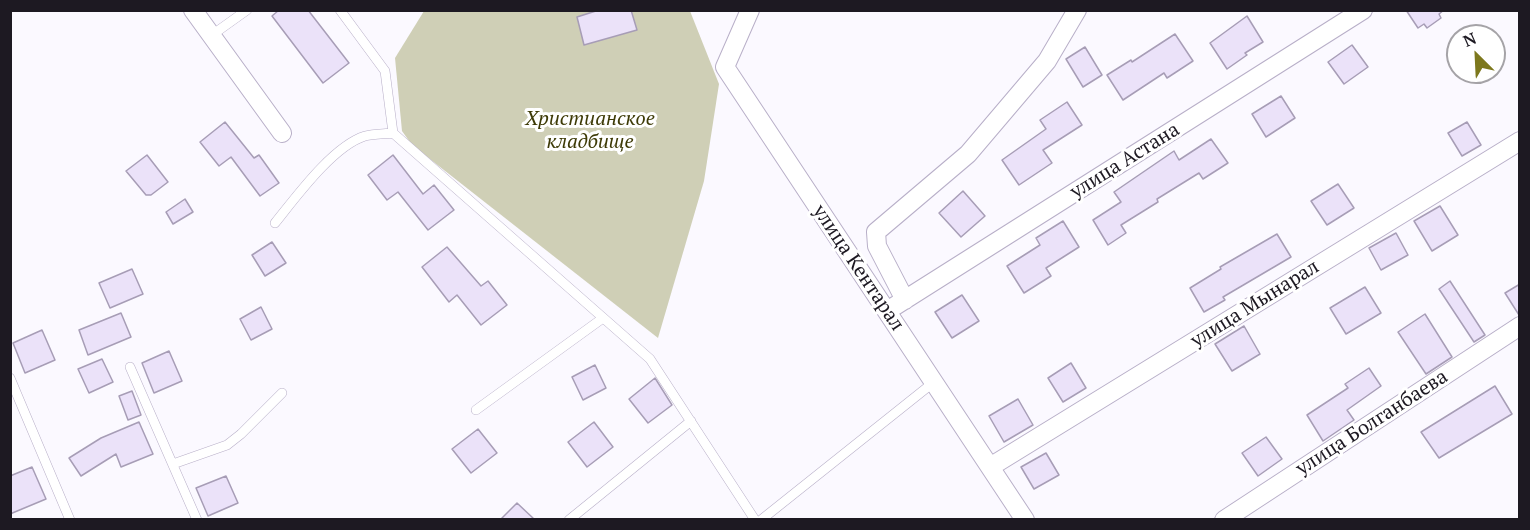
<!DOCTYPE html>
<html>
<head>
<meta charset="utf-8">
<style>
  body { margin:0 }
  #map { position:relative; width:1530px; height:530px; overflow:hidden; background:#fbf9ff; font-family:"PT Serif",serif }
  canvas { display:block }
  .frame { position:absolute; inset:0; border:12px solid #1d1922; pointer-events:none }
  .north { position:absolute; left:1446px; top:24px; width:60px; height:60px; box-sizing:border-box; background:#fff; border:2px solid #a5a3a7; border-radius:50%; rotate:336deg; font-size:16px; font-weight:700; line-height:24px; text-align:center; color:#1d1922 }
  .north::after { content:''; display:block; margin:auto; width:21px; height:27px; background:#7d781d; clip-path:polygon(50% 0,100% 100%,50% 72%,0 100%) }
</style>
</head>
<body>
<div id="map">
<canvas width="1530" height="530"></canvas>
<div class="frame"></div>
<div class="north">N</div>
</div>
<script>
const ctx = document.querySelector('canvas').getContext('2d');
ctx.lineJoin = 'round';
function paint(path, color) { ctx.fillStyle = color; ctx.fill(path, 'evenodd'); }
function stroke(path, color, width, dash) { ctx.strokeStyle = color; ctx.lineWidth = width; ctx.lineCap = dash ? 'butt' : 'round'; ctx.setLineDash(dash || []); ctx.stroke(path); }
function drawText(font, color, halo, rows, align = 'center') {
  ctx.font = font + ' "PT Serif",serif'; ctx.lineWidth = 6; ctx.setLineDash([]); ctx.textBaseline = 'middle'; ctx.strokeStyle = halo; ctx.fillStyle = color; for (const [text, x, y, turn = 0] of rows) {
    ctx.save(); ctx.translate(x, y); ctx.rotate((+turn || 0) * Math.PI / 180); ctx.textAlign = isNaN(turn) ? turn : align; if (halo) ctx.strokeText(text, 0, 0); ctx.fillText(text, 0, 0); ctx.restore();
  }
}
paint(new Path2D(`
  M424,11H690L719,84L704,181L658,338L412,145L402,131L395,58Z`), '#cfcfb6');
const building = new Path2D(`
  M279,10H308L349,63L323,83L272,16Z
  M599,10H631L637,30L584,45L577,17Z
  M1406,10H1444L1439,14L1441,18L1427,28L1424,24L1418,28Z
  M1247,16L1263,42L1245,53L1247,55L1227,69L1210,43Z
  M1175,34L1193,61L1167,78L1164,73L1123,100L1107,75L1131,60L1132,62Z
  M1352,45L1368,67L1344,84L1328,62Z
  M1085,47L1102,75L1083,87L1066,59Z
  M1281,96L1295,118L1266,137L1252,114Z
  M1067,102L1082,125L1043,150L1052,163L1019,185L1002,160L1046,129L1040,120Z
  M225,122L254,158L259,155L279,183L260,196L231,157L219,166L200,142Z
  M1467,122L1481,145L1462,156L1448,133Z
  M1211,139L1228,163L1203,179L1199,173L1157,199L1158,202L1121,225L1126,233L1108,245L1093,220L1121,202L1114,192L1174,151L1179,160Z
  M147,155L168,182L151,195H146L126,171Z
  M393,155L423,194L434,185L454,210L428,230L398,192L387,200L368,175Z
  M1338,184L1354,208L1327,225L1311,201Z
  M963,191L985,216L961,237L939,213Z
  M185,199L193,212L173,224L166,212Z
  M1440,206L1458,235L1432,251L1414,221Z
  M1063,221L1079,247L1046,268L1051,276L1024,293L1007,266L1040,245L1036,238Z
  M1396,233L1408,255L1381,270L1369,248Z
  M1277,234L1291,257L1223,297L1225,300L1204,312L1190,288L1221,269L1220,267Z
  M272,242L286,263L265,276L252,255Z
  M447,247L481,286L488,281L507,305L481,325L457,295L449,302L422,267Z
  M132,269L143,294L110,308L99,283Z
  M1450,281L1485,335L1474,342L1439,289Z
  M1520,284V315H1519L1505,293Z
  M1365,287L1381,313L1346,334L1330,308Z
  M962,295L979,321L952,338L935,312Z
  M261,307L272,329L251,340L240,319Z
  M121,313L131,337L88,355L79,330Z
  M1425,314L1452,357L1426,374L1398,332Z
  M1244,326L1260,354L1232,371L1215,344Z
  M42,330L55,360L25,373L13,343Z
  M169,351L182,381L154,393L142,363Z
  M102,359L113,382L89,393L78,369Z
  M1071,363L1086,388L1063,402L1048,378Z
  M595,365L606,388L583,400L572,377Z
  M1369,368L1381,386L1347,410L1354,420L1323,441L1307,415L1348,388L1345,384Z
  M655,378L672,405L648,423L629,399Z
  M1495,386L1512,414L1439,458L1421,432Z
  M132,391L141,415L128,420L119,396Z
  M1018,399L1033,425L1004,442L989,416Z
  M139,422L153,454L121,467L116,454L81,476L69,458L101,438Z
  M594,422L613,447L587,467L568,442Z
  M478,429L497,453L471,473L452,449Z
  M1266,437L1282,459L1258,476L1242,453Z
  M1046,453L1059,475L1034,489L1021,467Z
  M32,467L46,499L10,514V476Z
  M226,476L238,503L208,516L196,488Z
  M517,503L534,519H501Z`);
paint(building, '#ebe2f9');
stroke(building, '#a79db6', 1.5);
const service = new Path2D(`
  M340,10L385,71L393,133L650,359L755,520
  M212,35L247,10
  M275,223C296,197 333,146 365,136C373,134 384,134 393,133
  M130,367L197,520
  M10,378L70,520
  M476,410L603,318
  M173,464L227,445L241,434L282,393
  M569,520L691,421
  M761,520L934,382`);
const minor = new Path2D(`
  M193,10L282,133
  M750,10L725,67L1025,520
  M905,300L877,246L876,232L968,154L1047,61L1077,10
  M887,311L1363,10
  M990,467L1520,141
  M1224,520L1520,326`);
stroke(service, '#b8afc8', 10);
stroke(minor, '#b8afc8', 20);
stroke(service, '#fff', 9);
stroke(minor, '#fff', 18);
drawText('italic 20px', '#3d3a06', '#fff', [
  ["Христианское",590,119],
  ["кладбище",590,142]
]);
drawText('20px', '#1d1922', '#fff', [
  ["улица Астана",1125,161,-32],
  ["улица Кентарал",858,268,56],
  ["улица Мынарал",1255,304,-32],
  ["улица Болганбаева",1372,423,-33]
]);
</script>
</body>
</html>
